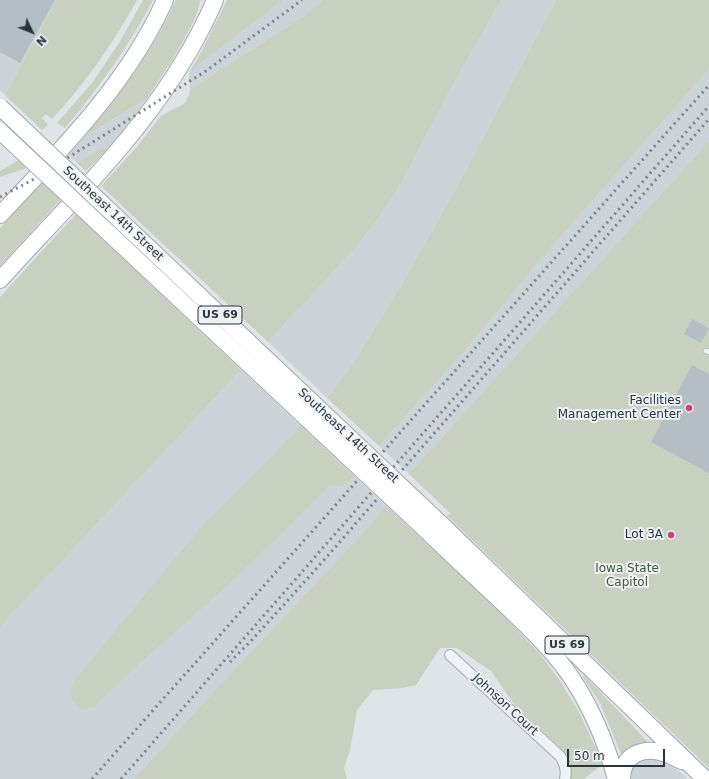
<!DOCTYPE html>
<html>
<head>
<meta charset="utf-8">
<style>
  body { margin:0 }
  #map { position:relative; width:709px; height:779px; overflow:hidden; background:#dee4e7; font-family:"DejaVu Sans",sans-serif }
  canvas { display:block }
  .north { position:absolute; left:12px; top:12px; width:40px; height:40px; -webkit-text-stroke:3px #edf2f5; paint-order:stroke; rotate:133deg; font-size:11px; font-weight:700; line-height:16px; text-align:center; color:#27353e }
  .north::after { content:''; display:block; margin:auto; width:14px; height:18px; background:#27353e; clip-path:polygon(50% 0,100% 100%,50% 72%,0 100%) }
  .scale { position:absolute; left:567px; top:749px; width:98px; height:18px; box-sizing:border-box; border:2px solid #27353e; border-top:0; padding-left:5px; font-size:12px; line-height:14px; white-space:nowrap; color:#27353e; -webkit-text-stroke:3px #edf2f5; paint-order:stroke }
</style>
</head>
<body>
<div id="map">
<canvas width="709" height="779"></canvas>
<div class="north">N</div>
<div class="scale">50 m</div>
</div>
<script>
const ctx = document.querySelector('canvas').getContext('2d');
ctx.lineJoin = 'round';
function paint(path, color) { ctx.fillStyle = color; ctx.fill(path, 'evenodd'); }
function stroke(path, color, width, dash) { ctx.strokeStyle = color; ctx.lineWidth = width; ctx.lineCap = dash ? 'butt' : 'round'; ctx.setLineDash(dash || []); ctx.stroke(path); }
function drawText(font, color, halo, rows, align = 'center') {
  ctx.font = font + ' "DejaVu Sans",sans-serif'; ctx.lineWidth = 4; ctx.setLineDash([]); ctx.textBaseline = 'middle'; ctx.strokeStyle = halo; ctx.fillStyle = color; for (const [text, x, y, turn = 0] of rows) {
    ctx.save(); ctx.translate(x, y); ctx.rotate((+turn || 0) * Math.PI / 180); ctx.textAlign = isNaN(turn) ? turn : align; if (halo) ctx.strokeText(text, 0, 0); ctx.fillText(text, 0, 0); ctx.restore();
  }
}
paint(new Path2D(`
  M0,0H56L5,95L0,90Z
  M284,0H323L305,15L190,90V84L188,80L190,71Z
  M501,0H556L457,187L402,284L356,359L327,398L268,342L356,247L377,220L399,187L451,88Z
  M709,69V141L409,474L379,446L469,346L539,261Z
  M147,98L120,135L106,151L103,147L77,163L68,155L89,131L92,133Z
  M241,370L300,425L274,454L82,709L95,707L134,669L231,583L331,485L344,487L354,476L386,506L349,548L226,678L134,779H0V627Z
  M657,757L674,767L688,779H630L629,775L632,766L640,759Z`), '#ccd3d9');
paint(new Path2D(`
  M56,0H137C113,43 86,83 52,119L46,114L42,118L48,125L42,130L5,95Z
  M143,0H153C129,46 99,88 65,128L57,123L92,83L119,43Z
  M176,0H201L194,21L173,59L147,98L91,133L89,131C123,91 154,48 176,0Z
  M227,0H284L190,71L199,56Z
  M323,0H501L451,88L399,187L377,220L356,247L268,342L101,186L136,148L161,116L185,103L189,95L190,90L305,15Z
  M556,0H709V69L539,261L469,346L379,446L327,398L356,359L402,284L457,187Z
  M709,141V768C621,684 535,600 447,516L450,513L409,474Z
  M103,147L106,151L86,171L77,163Z
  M19,160L27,168L0,177V171Z
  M42,182L61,199L0,266V228Z
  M76,214L241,370L0,627V297Z
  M300,425L354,476L344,487L331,485L231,583L134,669L95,707L82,710L72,700L71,690L75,680L166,569L208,520L274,454Z
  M386,506L498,610L540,654L560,681L579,712L603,764L584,779H571L570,764L564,751L516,707L491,671L457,648H440L416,685L403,688L373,690L357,710L350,750L344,768L347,779H134L226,678L349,548Z
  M585,676L646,740L647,742L637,746L622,756L600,703L583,677Z`), '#c8d1bf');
paint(new Path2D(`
  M0,0H55L20,63L0,52Z
  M692,319L709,328L701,343L684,334Z
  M692,365L709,374V473L651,442Z`), '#b5bec4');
const lane = new Path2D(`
  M706,351L709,352`);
const street = new Path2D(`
  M450,655L560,756C565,763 567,770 565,779`);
const primary = new Path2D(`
  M0,215C60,151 129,82 165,0
  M0,280C80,191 167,112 215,0
  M440,523L705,779
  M430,534C454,557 477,579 501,601C525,624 550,647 569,674C591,706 606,742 616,779
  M622,779C622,753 645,746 667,754C672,756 677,759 682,761`);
stroke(lane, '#a3acb1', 6);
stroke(street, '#a3acb1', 12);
stroke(primary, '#9dabb3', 18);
stroke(lane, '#f0f3f6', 5);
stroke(street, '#f0f3f6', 10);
stroke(primary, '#fff', 16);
stroke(new Path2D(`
  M0,197L34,179L206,71L302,0
  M230,662L251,641L325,559L410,461L709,119
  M92,779L709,85
  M121,779L709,106`), '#778791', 3, [2, 4]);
const primaryBridge = new Path2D(`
  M0,107L440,523
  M0,131L430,534`);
stroke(primaryBridge, '#9dabb3', 18, []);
stroke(primaryBridge, '#fff', 16);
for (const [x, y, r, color] of [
  [689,408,4,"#cc4379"],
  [671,535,4,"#cc4379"]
]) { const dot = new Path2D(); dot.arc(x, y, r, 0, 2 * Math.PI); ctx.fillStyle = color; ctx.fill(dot); stroke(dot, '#edf2f5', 1.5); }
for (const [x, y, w] of [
  [220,315,44],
  [567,645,44]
]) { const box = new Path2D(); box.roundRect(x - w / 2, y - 9, w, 18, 3); ctx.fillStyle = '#edf2f5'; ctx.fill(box); stroke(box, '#27353e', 1); }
drawText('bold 11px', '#27353e', null, [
  ["US 69",220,315],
  ["US 69",567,645]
]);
drawText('12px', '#27353e', '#edf2f5', [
  ["Southeast 14th Street",113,214,43],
  ["Southeast 14th Street",348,436,43],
  ["Johnson Court",505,705,43]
]);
drawText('12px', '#27353e', '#edf2f5', [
  ["Facilities",681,401],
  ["Management Center",681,415],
  ["Lot 3A",663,535]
], 'right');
drawText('12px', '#445935', '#edf2f5', [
  ["Iowa State",627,569],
  ["Capitol",627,583]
]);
</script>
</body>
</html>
